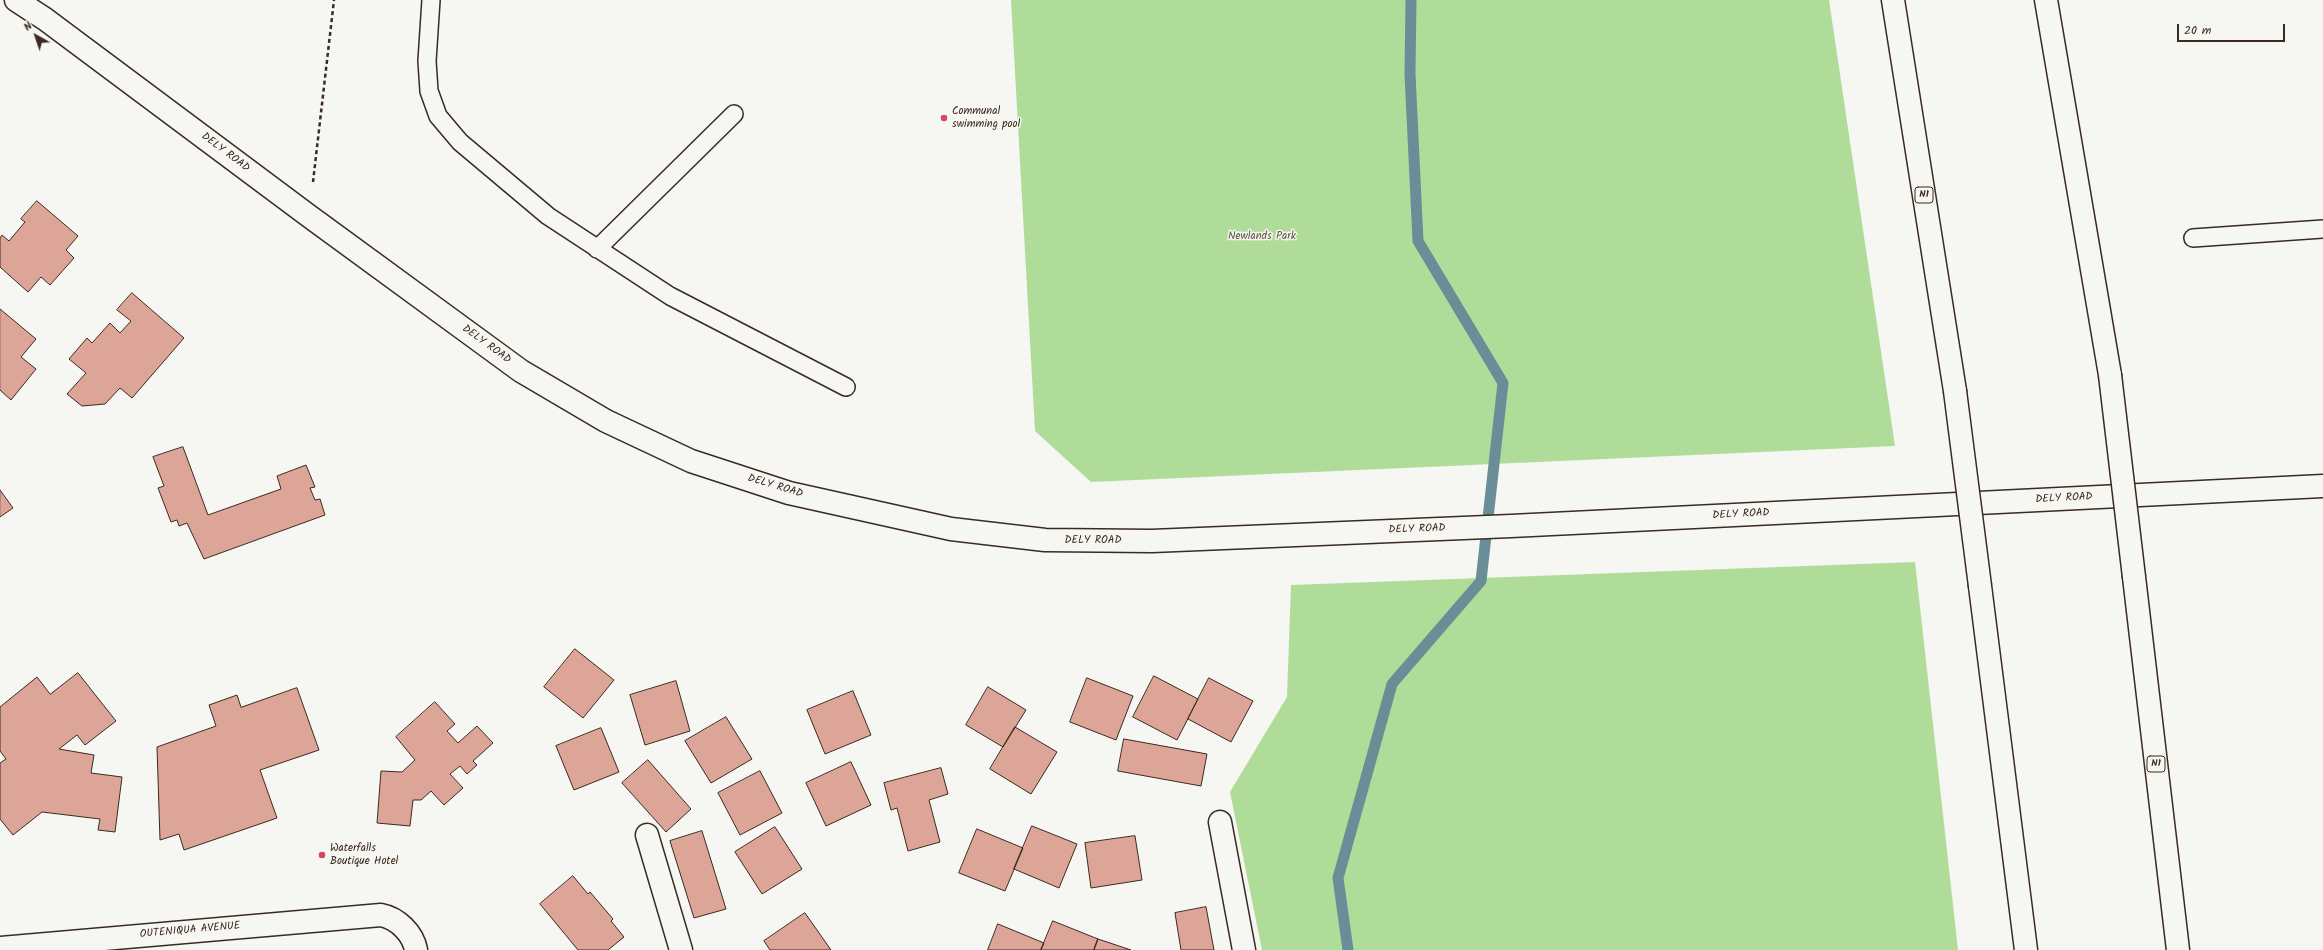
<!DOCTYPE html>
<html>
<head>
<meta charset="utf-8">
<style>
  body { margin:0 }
  #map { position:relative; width:2323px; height:950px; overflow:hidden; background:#f6f6f2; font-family:Kalam,sans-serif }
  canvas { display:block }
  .north { position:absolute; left:16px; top:16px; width:40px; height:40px; -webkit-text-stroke:3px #f6f6f2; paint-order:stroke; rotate:320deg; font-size:11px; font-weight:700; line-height:16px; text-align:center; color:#3b2a1e }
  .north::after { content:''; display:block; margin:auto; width:14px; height:18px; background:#3b2a1e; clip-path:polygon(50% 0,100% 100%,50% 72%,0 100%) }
  .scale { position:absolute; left:2177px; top:24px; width:108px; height:18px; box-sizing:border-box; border:2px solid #3b2a1e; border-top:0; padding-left:5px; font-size:12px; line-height:14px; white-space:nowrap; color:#3b2a1e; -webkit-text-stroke:3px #f6f6f2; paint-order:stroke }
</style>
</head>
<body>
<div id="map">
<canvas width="2323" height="950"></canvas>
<div class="north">N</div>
<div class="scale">20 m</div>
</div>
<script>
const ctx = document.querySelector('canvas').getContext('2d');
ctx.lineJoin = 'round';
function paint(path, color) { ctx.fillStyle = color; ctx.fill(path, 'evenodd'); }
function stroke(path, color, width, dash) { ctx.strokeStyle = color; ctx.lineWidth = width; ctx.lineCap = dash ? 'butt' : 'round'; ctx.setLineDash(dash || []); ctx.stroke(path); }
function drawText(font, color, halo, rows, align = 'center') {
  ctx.font = font + ' Kalam,sans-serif'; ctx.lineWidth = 3; ctx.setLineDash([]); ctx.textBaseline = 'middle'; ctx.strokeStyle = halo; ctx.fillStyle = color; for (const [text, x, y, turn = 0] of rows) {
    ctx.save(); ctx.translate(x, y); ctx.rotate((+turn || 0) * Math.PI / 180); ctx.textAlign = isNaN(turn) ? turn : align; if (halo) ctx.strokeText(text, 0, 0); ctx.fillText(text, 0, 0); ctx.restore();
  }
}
paint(new Path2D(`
  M1011,0H1829L1895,446L1091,482L1035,431Z
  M1915,562L1958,950H1262L1230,792L1287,697L1291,585Z`), '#b0dc9a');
stroke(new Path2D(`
  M1348,950L1338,878L1392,684L1481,581L1503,383L1418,241L1410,74L1411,0`), '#6a8e98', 11);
const building = new Path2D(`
  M37,201L78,236L66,250L74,258L50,285L41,277L28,292L0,267V238L2,235L9,241L25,222L21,219Z
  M132,293L184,338L132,398L120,388L105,404L82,406L67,394L86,373L69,359L87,338L92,343L110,323L120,333L131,321L117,310Z
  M0,309L36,339L21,357L36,369L11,400L0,390Z
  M183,447L208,515L281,489L277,476L306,465L315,487L310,488L315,500L320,499L325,515L204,559L187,523L179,526L177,520L171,522L158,488L164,486L153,457Z
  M0,490L13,508L0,517Z
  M575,649L614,680L583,718L544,687Z
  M78,673L116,721L85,745L77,735L59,749L94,755L91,773L122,777L115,832L98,830L100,819L42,812L13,835L0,819V763L6,759L0,751V707L37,677L50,694Z
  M1154,676L1198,699L1177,740L1133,717Z
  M1087,678L1133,696L1116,740L1070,722Z
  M1209,678L1253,701L1231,742L1188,719Z
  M676,681L690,731L645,745L630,695Z
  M988,687L1026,710L1003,747L966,725Z
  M297,688L319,750L260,770L277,818L184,850L179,834L160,840L157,747L216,726L209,705L237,695L241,707Z
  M853,691L871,735L825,754L807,710Z
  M435,702L455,724L447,731L458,743L477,726L493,743L473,761L477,765L467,774L460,766L450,774L463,788L444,805L431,791L421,800H413L410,826L377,823L381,771L402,772L415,760L396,737Z
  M726,717L752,759L711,783L685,741Z
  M1015,727L1057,752L1031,794L990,769Z
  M601,728L619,772L574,790L556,746Z
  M1124,739L1207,754L1201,786L1118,771Z
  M648,760L691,809L666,832L622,783Z
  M851,762L871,805L826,826L806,783Z
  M941,768L948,794L929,800L940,842L908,851L897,808L891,810L884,783Z
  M760,771L782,813L740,835L718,793Z
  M1032,826L1077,844L1059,888L1014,869Z
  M775,827L802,869L762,894L735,852Z
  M977,829L1023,848L1005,891L959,873Z
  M702,831L726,909L694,918L670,841Z
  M1135,836L1142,880L1091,888L1085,843Z
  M573,876L588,894L590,892L613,919L611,921L624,937L608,950H578L540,904Z
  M1206,907L1214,950H1181L1175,913Z
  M805,913L831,950H770L764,941Z
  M1053,921L1098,939L1094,950H1041Z
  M998,924L1044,943L1041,950H988Z
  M1098,939L1131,950H1094Z`);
paint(building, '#dda498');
stroke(building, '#3b2a1e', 1);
const lane = new Path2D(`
  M431,0L427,61L429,91L438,116L460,142L548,216L670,296L846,387
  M2193,238L2323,229
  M597,249L734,114`);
const street = new Path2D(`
  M1220,822L1244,950
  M647,835L681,950
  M0,948L381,915C397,918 413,933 416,950`);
const secondary = new Path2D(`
  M16,0L45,19L309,216L521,371L606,421L691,461L789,493L951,529L1045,540L1152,541L1511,526L2323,486`);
const highway = new Path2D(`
  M1893,0L1955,391
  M2046,0L2110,375
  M2134,577L2178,950
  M1980,586L2026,950`);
stroke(lane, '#3b2a1e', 20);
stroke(street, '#3b2a1e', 25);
stroke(secondary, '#3b2a1e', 25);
stroke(highway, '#3b2a1e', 25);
stroke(new Path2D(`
  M313,182L334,0`), '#3b2a1e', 2.5, [4, 3]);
stroke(lane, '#f6f6f2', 17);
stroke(street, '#f6f6f2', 22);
stroke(secondary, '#f6f6f2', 22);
stroke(highway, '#f6f6f2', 22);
const highwayBridge = new Path2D(`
  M2110,375L2134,577
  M1955,391L1980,586`);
stroke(highwayBridge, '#3b2a1e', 25, []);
stroke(highwayBridge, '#f6f6f2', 22);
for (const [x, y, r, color] of [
  [944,118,4,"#d1495b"],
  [322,855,4,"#d1495b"]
]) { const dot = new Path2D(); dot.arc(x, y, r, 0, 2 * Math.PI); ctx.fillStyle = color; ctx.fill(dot); stroke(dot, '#f6f6f2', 1.5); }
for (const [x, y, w] of [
  [1924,195,18],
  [2156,764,18]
]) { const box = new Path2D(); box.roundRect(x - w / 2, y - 8, w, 16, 3); ctx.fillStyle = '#f6f6f2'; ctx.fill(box); stroke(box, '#3b2a1e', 1); }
drawText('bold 10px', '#3b2a1e', null, [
  ["N1",1924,195],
  ["N1",2156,764]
]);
drawText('11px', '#3b2a1e', '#f6f6f2', [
  ["Communal",952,112],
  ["swimming pool",952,125],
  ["Waterfalls",330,849],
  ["Boutique Hotel",330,862]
], 'left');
drawText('11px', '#3b2a1e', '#f6f6f2', [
  ["DELY ROAD",225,153,37],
  ["DELY ROAD",486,345,36],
  ["DELY ROAD",775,487,17],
  ["DELY ROAD",2064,499,-3],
  ["DELY ROAD",1741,515,-3],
  ["DELY ROAD",1417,530,-2],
  ["DELY ROAD",1093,541],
  ["OUTENIQUA AVENUE",190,931,-5]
]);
drawText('11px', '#58563d', '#f6f6f2', [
  ["Newlands Park",1262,237]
]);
</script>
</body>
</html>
